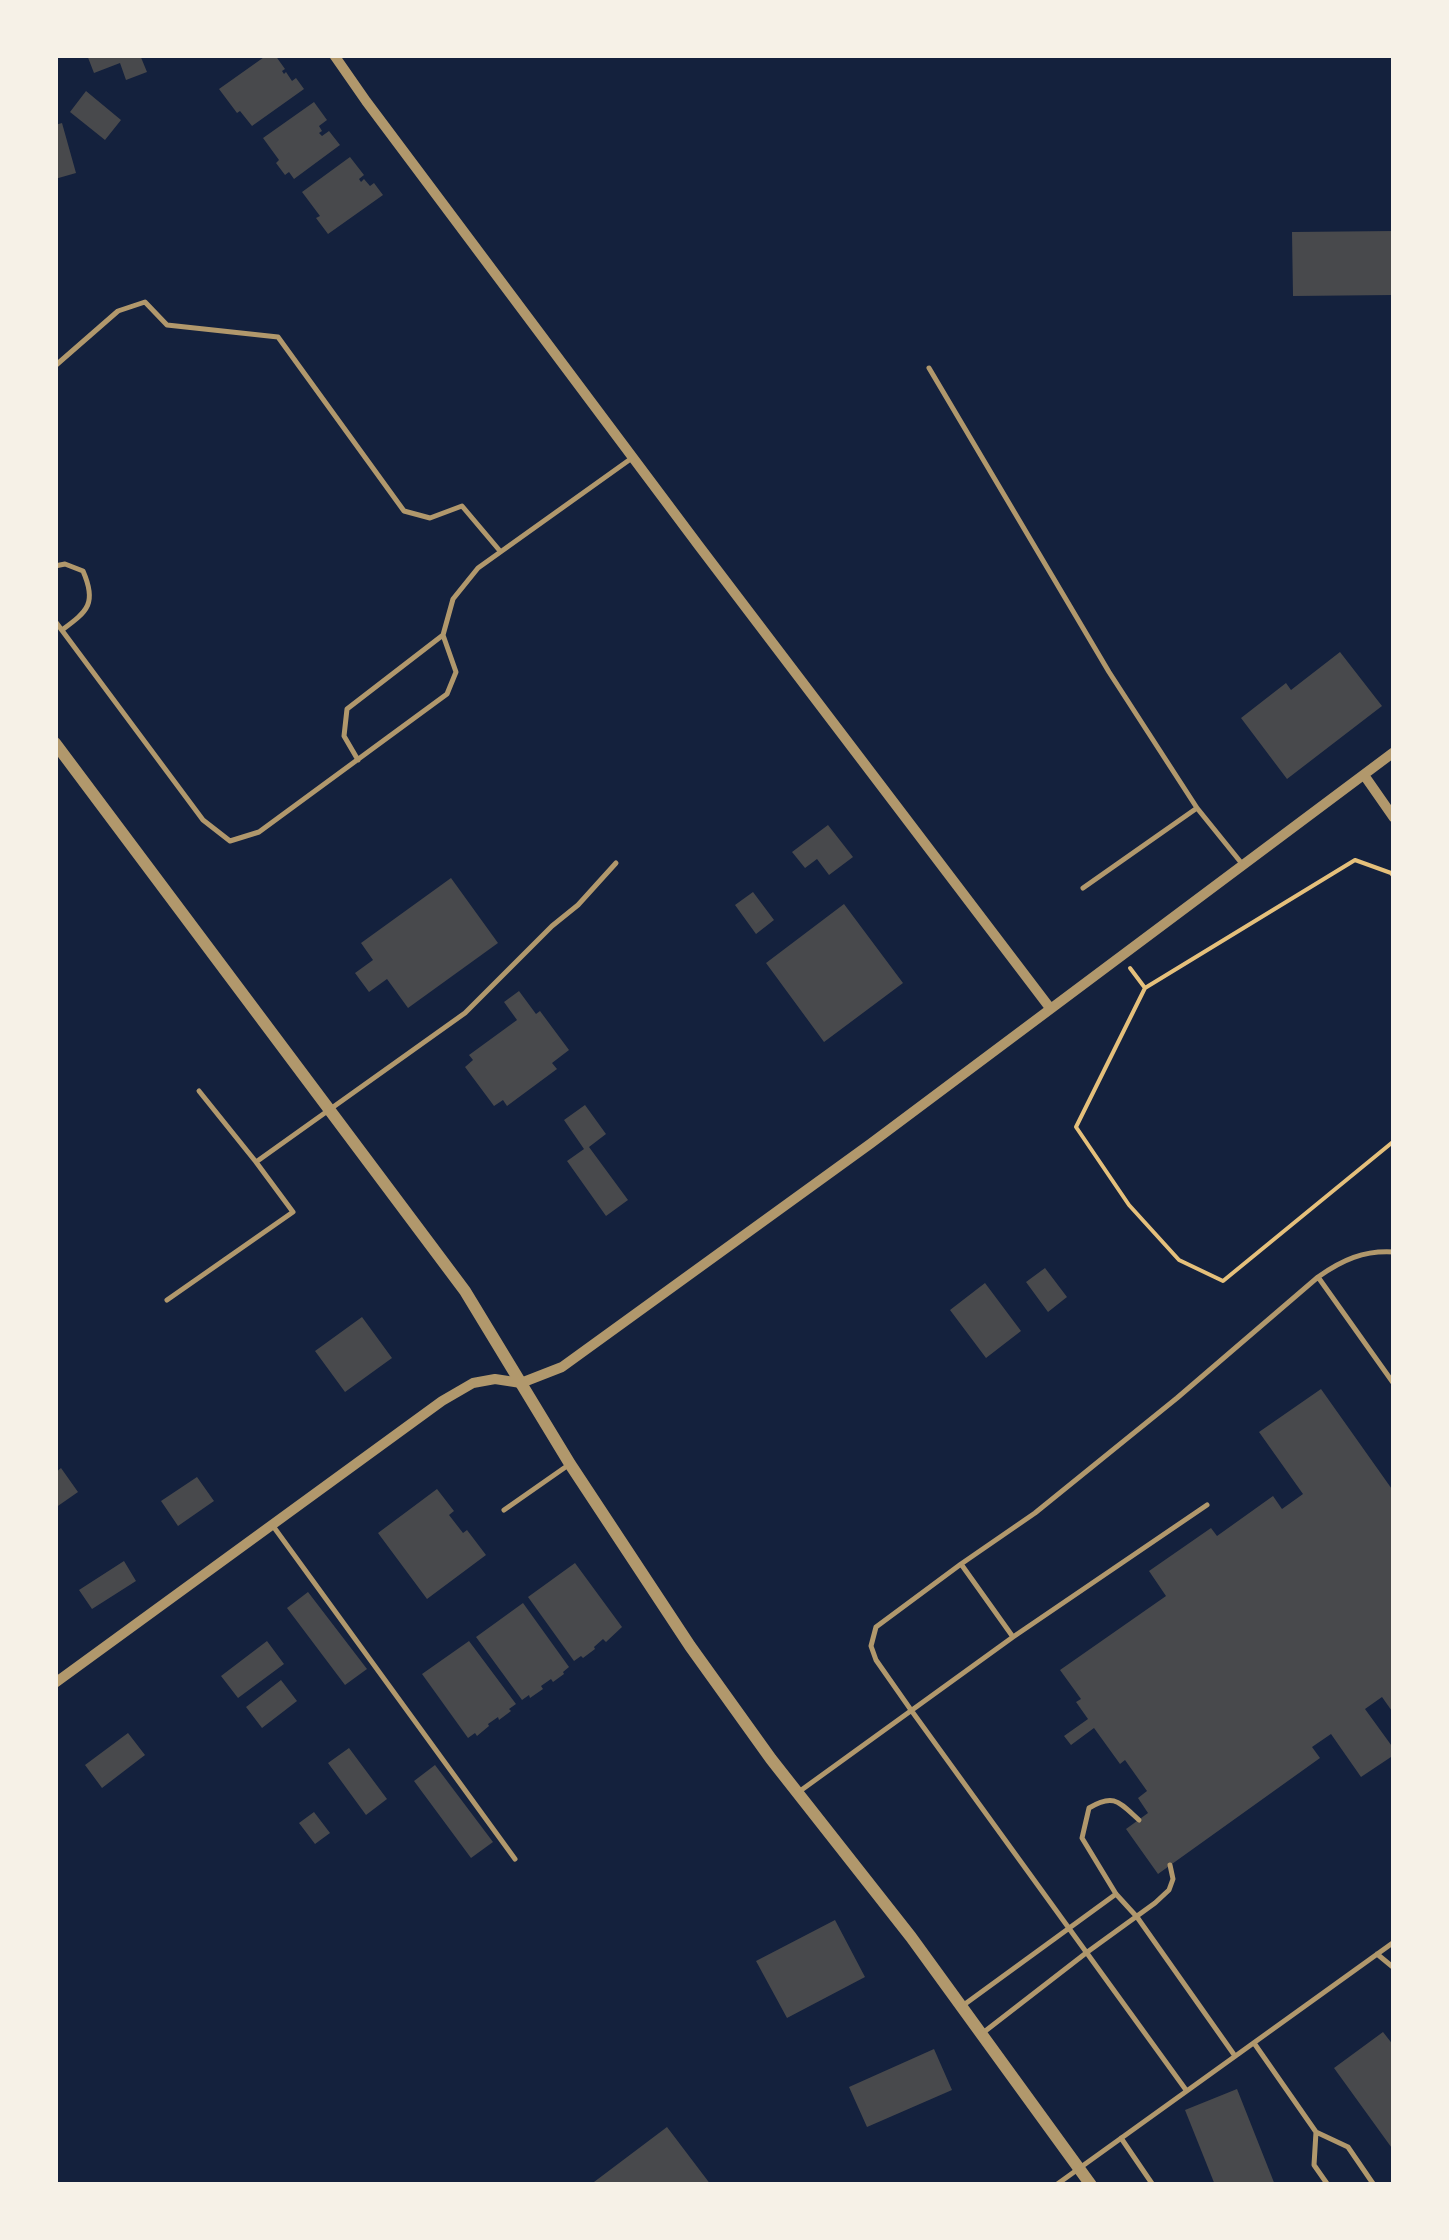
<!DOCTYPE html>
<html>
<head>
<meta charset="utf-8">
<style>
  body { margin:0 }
  #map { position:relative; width:1449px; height:2240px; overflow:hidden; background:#14213d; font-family:Poppins,sans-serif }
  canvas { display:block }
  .frame { position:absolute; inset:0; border:58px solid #f6f1e7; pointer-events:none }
</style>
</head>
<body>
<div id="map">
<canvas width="1449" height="2240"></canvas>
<div class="frame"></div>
</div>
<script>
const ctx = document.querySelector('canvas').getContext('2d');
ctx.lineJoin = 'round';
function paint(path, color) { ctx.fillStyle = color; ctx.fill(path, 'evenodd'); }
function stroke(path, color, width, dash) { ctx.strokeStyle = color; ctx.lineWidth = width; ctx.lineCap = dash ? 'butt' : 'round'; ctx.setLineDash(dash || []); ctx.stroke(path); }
paint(new Path2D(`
  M87,55H140L147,72L126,80L120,63L94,73Z
  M267,55H275L285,69L282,71L284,74L286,72L292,81L296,78L304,89L252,126L240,111L237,113L219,89Z
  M86,91L121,120L105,140L70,112Z
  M314,102L327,120L319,126L322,131L319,133L322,136L329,131L340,145L294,179L289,172L285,175L276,163L279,160L263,138Z
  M62,123L76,173L55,179V125Z
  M350,157L364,175L359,179L361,182L364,179L370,186L374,183L383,195L328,234L316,218L320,216L302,192Z
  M1394,231V295L1293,296L1292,232Z
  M1340,652L1382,706L1287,779L1241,718L1286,683L1291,690Z
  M828,825L853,857L829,875L817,859L805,868L792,852Z
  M451,878L498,943L408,1008L387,979L369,992L355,973L373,960L361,943Z
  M753,892L774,920L756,934L735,905Z
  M844,904L903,983L824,1042L766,963Z
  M519,991L536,1014L540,1011L569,1050L552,1063L557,1069L507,1106L503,1100L494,1106L465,1067L473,1060L469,1055L517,1020L504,1002Z
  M585,1105L606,1134L589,1147L628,1200L606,1216L567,1161L584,1149L564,1120Z
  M1045,1268L1067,1297L1048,1312L1026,1282Z
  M985,1283L1021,1331L986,1358L950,1310Z
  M362,1317L392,1358L345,1392L315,1351Z
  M1321,1389L1394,1492V1714L1382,1697L1365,1709L1394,1749V1755L1361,1777L1331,1734L1312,1747L1320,1758L1158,1874L1126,1829L1148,1813L1138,1798L1147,1791L1125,1760L1120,1764L1094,1728L1071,1745L1064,1736L1088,1719L1076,1702L1081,1699L1060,1670L1166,1596L1149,1571L1211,1528L1217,1536L1273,1496L1282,1509L1303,1494L1259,1432Z
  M61,1468L78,1492L55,1508V1473Z
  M197,1477L214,1501L178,1526L161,1501Z
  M437,1489L454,1511L449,1515L463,1533L467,1530L486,1555L427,1599L378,1533Z
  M124,1561L136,1581L92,1609L79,1590Z
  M575,1563L622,1627L606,1642L603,1639L594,1647L595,1649L583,1658L581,1656L574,1661L528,1597Z
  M308,1592L367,1669L345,1685L287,1608Z
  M523,1603L569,1667L563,1672L564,1674L553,1682L551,1679L541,1686L543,1689L530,1698L529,1695L522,1700L476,1637Z
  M267,1641L284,1664L238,1698L221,1676Z
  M469,1641L516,1704L509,1709L511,1711L499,1720L498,1717L488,1724L489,1726L477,1736L475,1733L468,1738L422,1674Z
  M281,1680L297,1701L262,1728L246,1707Z
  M128,1733L145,1755L102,1788L85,1765Z
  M349,1748L387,1799L366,1815L328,1763Z
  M435,1765L493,1842L471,1858L414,1781Z
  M314,1812L330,1833L315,1844L299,1823Z
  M835,1920L865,1977L787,2018L756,1961Z
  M1383,2032L1394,2046V2151L1334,2068Z
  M934,2049L952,2090L867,2127L849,2087Z
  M1237,2089L1275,2185H1215L1185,2110Z
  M667,2127L711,2185H590Z`), '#48494c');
stroke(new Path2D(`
  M1394,877L1391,873L1355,860L1145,988L1076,1127L1129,1205L1179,1260L1223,1281L1394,1141
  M1130,968L1145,988`), '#e5c07b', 4);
stroke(new Path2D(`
  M55,366L118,311L145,302L167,325L278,337L404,511L430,518L462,506L500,551
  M929,368L1109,672L1197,808L1243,865
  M55,566L65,564L83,571C97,603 88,611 62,630
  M55,621L203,820L230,841L259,832L447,694L456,672L443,635L453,599L478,568L632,458
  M358,760L344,736L347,709L443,635
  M1083,888L1197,808
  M199,1091L256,1162L465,1013L552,926L578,905L616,863
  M1318,1277L1394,1384
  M167,1300L293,1212L256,1162
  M504,1510L567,1466
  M273,1526L515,1859
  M961,1564L1013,1637
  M800,1791L1013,1637L1207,1505
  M1139,1820C1119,1802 1114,1793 1089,1808L1082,1838L1116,1894L1137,1917L1235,2056
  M1377,1954L1394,1968
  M965,2004L1116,1894
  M984,2032L1086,1953L1155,1903L1169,1890L1173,1879L1170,1865
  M1254,2043L1316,2132L1348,2147L1374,2185
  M1186,2090L911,1710L876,1660L871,1646L876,1627L961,1564L1035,1513L1177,1398L1318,1277C1342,1260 1364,1250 1394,1252
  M1316,2132L1314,2165L1328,2185
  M1121,2138L1153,2185
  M1056,2185L1394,1942`), '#b1986c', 5);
stroke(new Path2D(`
  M334,55L366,101L699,546L1050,1008
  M1364,775L1394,818
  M55,1683L442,1401L473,1383L495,1379L521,1383L562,1367L870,1144L1394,752`), '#b1986c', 10);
stroke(new Path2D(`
  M55,743L465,1291L570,1464L690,1646L771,1759L911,1937L1091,2185`), '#b1986c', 12);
</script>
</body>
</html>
